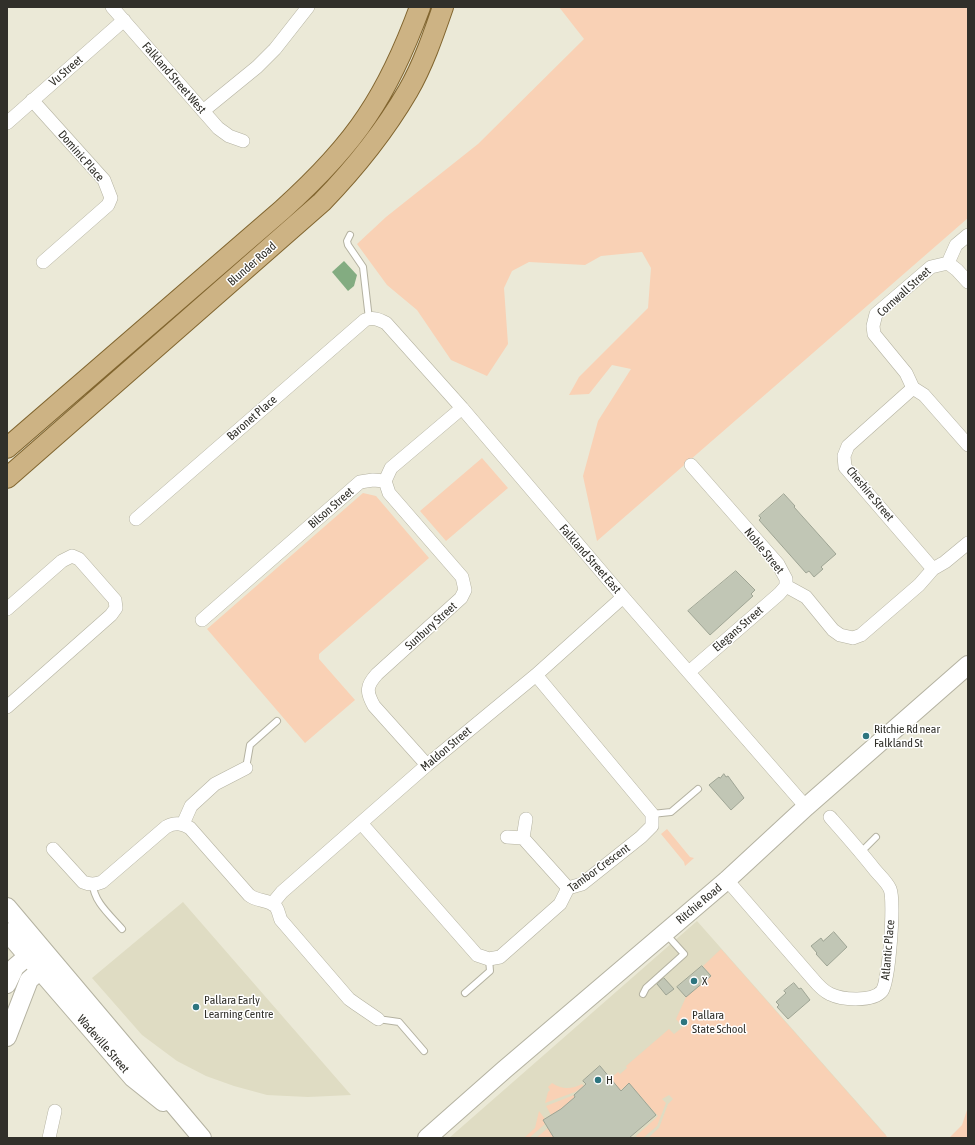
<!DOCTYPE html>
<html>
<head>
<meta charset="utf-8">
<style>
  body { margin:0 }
  #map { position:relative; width:975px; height:1145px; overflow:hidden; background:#ebe9d7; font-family:"Asap Condensed",sans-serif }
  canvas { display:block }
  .frame { position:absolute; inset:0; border:8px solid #31302a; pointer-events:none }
</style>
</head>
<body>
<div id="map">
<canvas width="975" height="1145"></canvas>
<div class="frame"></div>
</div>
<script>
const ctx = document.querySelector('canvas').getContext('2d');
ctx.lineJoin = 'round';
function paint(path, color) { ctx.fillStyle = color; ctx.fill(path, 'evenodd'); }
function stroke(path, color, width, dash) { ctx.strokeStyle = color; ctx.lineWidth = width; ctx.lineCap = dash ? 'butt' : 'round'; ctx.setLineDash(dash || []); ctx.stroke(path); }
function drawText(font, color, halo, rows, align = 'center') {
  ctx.font = font + ' "Asap Condensed",sans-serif'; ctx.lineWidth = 3; ctx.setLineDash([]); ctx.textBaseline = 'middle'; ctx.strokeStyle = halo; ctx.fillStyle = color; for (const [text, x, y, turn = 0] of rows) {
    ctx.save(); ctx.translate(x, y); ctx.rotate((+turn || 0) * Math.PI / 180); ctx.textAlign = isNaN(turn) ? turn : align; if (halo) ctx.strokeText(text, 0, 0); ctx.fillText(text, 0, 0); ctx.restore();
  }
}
paint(new Path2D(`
  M183,902L351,1095L308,1097L267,1095L234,1086L206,1076L177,1061L142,1035L92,978Z
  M697,921L886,1135L885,1138H449Z`), '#dfdcc3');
paint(new Path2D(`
  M559,7H968V218L597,541L583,476L598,421L631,369L612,365L589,394L569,395L579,377L648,308L651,268L642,252L601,256L585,265L529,262L512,271L504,288L508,344L487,376L451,360L417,310L387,285L357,244L386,217L478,144L584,39Z
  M482,458L508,488L446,541L420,511Z
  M363,493L376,496L429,558L319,654V659L355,700L305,743L207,629Z
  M667,829L690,857L694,858L685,866L684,862L661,834Z
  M721,949L888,1138H648L659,1128L668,1104L673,1099L669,1095L662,1099L666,1103L657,1126L643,1138H637L636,1136L658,1116L629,1083L599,1109L596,1094L612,1080L611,1078L618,1072L620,1074L627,1068L626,1066L669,1029L674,1034L683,1027L676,1019L686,997L711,975L703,966Z
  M552,1083C562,1090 572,1089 582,1084L584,1086L575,1092L545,1103L548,1092L550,1090L548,1087Z
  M574,1095L575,1097L554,1115L553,1114L551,1115L546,1106Z
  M968,1107V1138H949L962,1125Z
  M539,1111L545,1119L543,1120L545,1124L529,1138H524L535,1128Z
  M548,1128L555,1138H536Z`), '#f9d1b5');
paint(new Path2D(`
  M344,261L357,275L354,286L348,291L332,272Z`), '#83ac81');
const building = new Path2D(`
  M784,494L795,506L794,507L836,554L821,567L823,569L814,577L809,571L806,573L759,520L761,518L759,516Z
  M736,571L755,590L751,594L753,596L710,635L688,611Z
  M724,774L726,777L728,776L744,798L731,810L709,785L719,777L720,778Z
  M834,932L847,947L827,966L816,954L817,953L811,946L821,938L823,941Z
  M702,966L711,976L686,997L677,987Z
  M664,978L674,989L666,995L657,984Z
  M794,983L799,989L801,988L810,1000L788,1019L777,1007L779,1005L776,1002L786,993L784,991Z
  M600,1066L621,1091L629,1083L656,1115L629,1138H554L543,1120L561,1109L575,1097L574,1095L586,1084L583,1081Z`);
paint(building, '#c1c6b5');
stroke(building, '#9ea494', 1);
const lane = new Path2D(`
  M350,235L347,241L348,245L363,267L369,319
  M246,768L250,745L277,721
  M652,814L671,812L698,789
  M861,852L876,837
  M93,884C93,901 111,916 122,929
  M465,993L490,971L489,959
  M643,994L646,988L684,954L666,934
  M378,1019L399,1022L424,1051`);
const street = new Path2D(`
  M112,7L218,128L229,136L243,141
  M32,100L104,180L111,198L108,205L43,262
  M203,111L257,67L275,49L308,7
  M7,123L124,20
  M948,263L956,245L968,235
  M968,282L957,270L948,263L931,267L876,314L873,326L874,334L906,373L913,388L924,395L968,445
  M913,388L848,446L844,456L845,467L933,569
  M691,465L778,564L786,579V586
  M385,481L389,493L462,577L465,590L461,598L377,674C366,686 366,692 374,706L427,765
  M136,519L365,320C373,317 378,319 386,323L462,408L623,597L806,807
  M786,586L806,597L833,630L840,635L853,638L861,635L919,585L933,569L945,562L968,543
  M7,609L62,561L72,556L79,559L115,600L116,608L111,615L7,707
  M202,620L360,482L373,480L385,481L391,468L462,408
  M689,672L779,594L786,586
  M526,819L523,838L568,888
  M361,823L477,955L489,959L500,957L560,904L568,888L582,884L641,837L652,826V814L536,675
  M183,824L191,806L215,784L246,768
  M507,837L523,838
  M53,849L83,882C90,885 95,885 102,882L166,827C175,822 182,823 190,828L249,895C257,902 269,899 276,907C279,911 279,916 281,920L349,999L356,1004L378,1019
  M727,880L812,978C817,984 823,991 830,994C842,1000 873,1002 882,991C889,982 895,901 890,889C887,882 880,876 875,870C861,852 845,834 830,817
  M272,904L282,892L427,765L536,675L623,597
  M49,1138L55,1111`);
const secondary = new Path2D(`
  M7,907L202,1138
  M7,932L133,1078L163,1102
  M7,984L15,967L36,949
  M7,1037L29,980L49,963
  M427,1138L504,1070L727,880L806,807L968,665`);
const primary = new Path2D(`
  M7,448L282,210C313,182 344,151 367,116C390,82 406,45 420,7
  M7,478L322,202C355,168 384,132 408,91C423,65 433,36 443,7`);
stroke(lane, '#b4b2a1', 8);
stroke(street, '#b4b2a1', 14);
stroke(secondary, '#b4b2a1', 20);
stroke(primary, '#81652f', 22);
stroke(lane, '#fff', 6);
stroke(street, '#fff', 13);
stroke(secondary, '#fff', 18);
stroke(primary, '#cdb384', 20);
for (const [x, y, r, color] of [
  [866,736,4,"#2d757f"],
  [694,981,4,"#2d757f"],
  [196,1007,4,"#2d757f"],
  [684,1022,4,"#2d757f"],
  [598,1080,4,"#2d757f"]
]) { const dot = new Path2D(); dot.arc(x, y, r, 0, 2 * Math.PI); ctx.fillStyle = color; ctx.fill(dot); stroke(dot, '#fff', 1.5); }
drawText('12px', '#31302a', '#fff', [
  ["Vu Street",66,71,-41],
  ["Falkland Street West",174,78,49],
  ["Dominic Place",81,156,49],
  ["Blunder Road",252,264,-41],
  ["Cornwall Street",904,292,-42],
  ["Baronet Place",252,418,-41],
  ["Cheshire Street",870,494,50],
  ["Bilson Street",331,508,-41],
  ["Noble Street",764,551,51],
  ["Falkland Street East",590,559,49],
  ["Sunbury Street",431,626,-42],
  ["Elegans Street",738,629,-41],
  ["Maldon Street",446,749,-40],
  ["Tambor Crescent",599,868,-36],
  ["Ritchie Road",699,904,-40],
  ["Atlantic Place",888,950,-85],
  ["Wadeville Street",103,1044,49]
]);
drawText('12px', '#31302a', '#fff', [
  ["Ritchie Rd near",874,729],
  ["Falkland St",874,743],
  ["X",702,981],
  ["Pallara Early",204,1000],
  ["Learning Centre",204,1014],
  ["Pallara",692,1015],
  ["State School",692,1029],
  ["H",606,1080]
], 'left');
</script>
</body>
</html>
